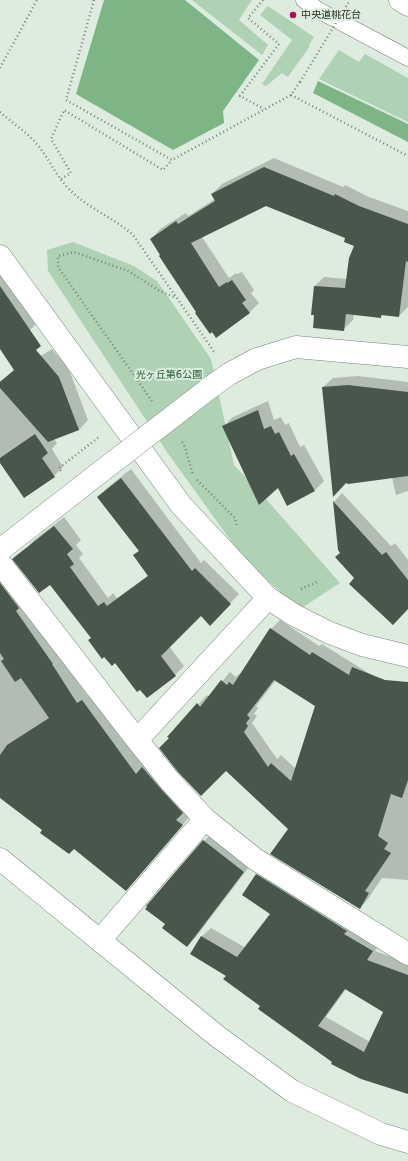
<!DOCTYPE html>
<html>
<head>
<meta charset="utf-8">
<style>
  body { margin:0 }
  canvas { display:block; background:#ddecdf }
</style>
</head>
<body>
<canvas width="408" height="1161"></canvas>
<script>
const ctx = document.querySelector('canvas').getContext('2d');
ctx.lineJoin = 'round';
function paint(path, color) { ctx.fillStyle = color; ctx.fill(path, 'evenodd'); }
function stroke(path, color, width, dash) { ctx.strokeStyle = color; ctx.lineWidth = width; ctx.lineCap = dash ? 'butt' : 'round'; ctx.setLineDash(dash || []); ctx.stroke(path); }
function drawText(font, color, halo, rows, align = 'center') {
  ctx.font = font + ' "DejaVu Sans","Noto Sans JP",sans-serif'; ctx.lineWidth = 4; ctx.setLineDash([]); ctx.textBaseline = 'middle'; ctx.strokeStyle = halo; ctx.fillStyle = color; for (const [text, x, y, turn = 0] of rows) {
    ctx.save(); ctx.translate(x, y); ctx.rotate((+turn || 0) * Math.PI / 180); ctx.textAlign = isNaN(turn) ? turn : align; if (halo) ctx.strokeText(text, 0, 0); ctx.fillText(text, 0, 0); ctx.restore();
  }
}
paint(new Path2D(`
  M192,0H252L239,20L268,45L262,55Z
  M268,6L314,37L309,45L310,46L288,77L282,73L266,86L262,84L292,40L260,15Z
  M339,50L359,62L365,54L408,78V122L319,79Z
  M73,242L134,266L157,281L211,359L234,465L266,499L340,583L300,609L246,562L167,452L48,271L47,250Z`), '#afd1b4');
paint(new Path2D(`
  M104,0H185L259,60L223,111L224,123L173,150L76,94Z
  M318,81L408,124V142L313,93Z`), '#7db586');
paint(new Path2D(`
  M274,158L343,187L345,185L369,197L408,211V307L399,316L383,314L381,317L354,314L353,320L344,329L315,314H312L315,286L324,277L347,279L356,245L346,238L266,205L202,237L229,278L236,273L237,274L242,272L254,290L251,293L259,303L249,313L197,312L151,239L160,229L186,213L188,216L215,199L212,194L222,184Z
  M0,262L40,320L30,330L0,345Z
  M52,349L68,367L88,420L79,430L54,439L57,443L52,449L63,467L54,476L0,461V381Z
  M358,376L408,382V491L396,495L392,477L323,387L333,378Z
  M268,401L274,420L281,417L285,425L289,423L300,447L304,445L324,481L314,491L278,487L224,426L233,417Z
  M131,469L201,563L204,560L239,594L219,615H201L169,646L184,666L175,675L147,697L115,662L104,655L26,549L34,540L64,517L81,540L76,545L83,554L79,558L108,598L113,593L117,598L149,575L134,555L139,551L98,497L107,488Z
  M342,493L391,546L395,543L408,560V608L356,578L339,550L334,502Z
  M0,568L87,695L92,691L191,815L135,880L43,830L0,793Z
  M280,620L319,646L322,644L378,679L408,688V880L382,878L368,899L360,908L289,829L226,770L168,737L207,695L209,697L230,672L236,677L239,674L240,675L271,629ZM276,680L316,706L296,769L281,755L277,759L252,723L257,716L254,714L258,708L256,706Z
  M213,832L252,863L196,937L187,946L166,924L204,841Z
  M266,866L381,942L375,951L408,963V1093L333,1062L262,1006L227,976L192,954L202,936L211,928L246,948L271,914L257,875ZM346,989L384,1011L370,1042L326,1017Z`), '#0003');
paint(new Path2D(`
  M264,167L334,196L335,194L359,206L408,224V262L406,261L399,317L381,315V318L346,314L344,331L313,328L314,315H311L314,286L345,288L349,258L354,246L344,242L345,238L266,206L191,243L219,287L227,282V283L232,280L246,300L242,303L250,313L216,338L212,332L210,334L195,313L196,312L159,256L160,255L150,239L176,221L178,224L215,201L211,194Z
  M0,286L41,346L36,350L59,377L79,430L48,442L0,388V382L14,370L0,349Z
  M348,385L408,392V476L348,484L346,483L333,497L322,387Z
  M258,410L264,429L271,426L275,434L279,432L291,456L294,454L315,491L287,506L278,488L259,505L222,426Z
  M35,434L48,453L42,458L55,477L24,498L0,463V458Z
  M121,478L192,571L195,568L231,604L210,626L201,616L161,656L176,676L147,698L140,690L137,692L115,663L112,666L104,657L102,659L88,640L91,638L50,585L39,593L12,559L54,526L73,549L67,554L74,564L70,567L98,606L104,602L107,606L148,576L133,555L139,551L97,497Z
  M333,501L382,555L386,552L408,580V609L393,625L349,584L354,578L335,557L340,553L338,550Z
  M0,583L19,608L16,611L53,664H52L77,703L82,700L136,774L142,767L160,788L183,813L176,820L183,825L126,891L74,849L69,854L40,833L42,830L0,798V755L7,745L49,718L21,678L15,682L1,661L4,659L0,653Z
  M270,628L310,655L312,652L349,675L352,667L385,680L408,682V780L402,798L391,794L378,836L388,843L384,849L391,853L365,891L369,893L360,909L270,854L288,829L226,771L201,796L178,772L159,748L169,738L167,737L197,703L200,707L221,680L227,685L229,682L233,685ZM274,680L315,706L291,781L271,763L268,767L244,732L248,726L246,723L250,718L247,715Z
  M203,840L244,872L187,947L162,928L165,924L145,909L147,907L146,906Z
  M256,874L347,931L344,934L373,951L367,960L408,975V1094L361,1079L331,1064L332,1062L258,1009L260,1006L223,979L226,976L190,954L201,936L237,957L270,914L242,895ZM345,989L383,1012L364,1052L318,1026Z`), '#49564b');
const service = new Path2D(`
  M304,0L318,10L408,58`);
const minor = new Path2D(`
  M0,256L181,505L268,598L294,615L330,633L362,645L408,656
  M211,387L229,374L257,359L296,347L408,357
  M0,550L103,470
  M0,563L137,740L169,780L205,819L255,859L408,954
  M137,740L268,598
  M100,940L205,819`);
const tertiary = new Path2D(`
  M0,859L217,1036L292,1091L381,1134L408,1142`);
const motorway = new Path2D(`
  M400,0L408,5`);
stroke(service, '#79867b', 17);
stroke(minor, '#79867b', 23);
stroke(tertiary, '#79867b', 23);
stroke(motorway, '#79867b', 23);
stroke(new Path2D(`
  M94,0L66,100L172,160L291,95L300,82
  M263,0L248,18L279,44L240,96L264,109
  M0,68L37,0
  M291,95L408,156
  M0,112C11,122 25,131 35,142C48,156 55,175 69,189C87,208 113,217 133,235L215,353
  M61,179L71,173L51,139L64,110L163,170L172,160
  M152,401L58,267V256L74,252L128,271L160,291L176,298
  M182,442L185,447L193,475
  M61,471L59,468L99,437
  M197,480L235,518L237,526
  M301,589L317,582`), '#7a847b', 2.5, [1, 3]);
stroke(service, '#fff', 16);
stroke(minor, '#fff', 22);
stroke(tertiary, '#fff', 22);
stroke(motorway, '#fff', 22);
const minorBridge = new Path2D(`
  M103,470L211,387`);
stroke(minorBridge, '#79867b', 23, []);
stroke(new Path2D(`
  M300,82L350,0`), '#7a847b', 2.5, [1, 3]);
stroke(minorBridge, '#fff', 22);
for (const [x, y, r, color] of [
  [293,15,4,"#a41559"]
]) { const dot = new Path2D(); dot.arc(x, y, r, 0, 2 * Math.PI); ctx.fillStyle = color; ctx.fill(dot); stroke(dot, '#ddecdf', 1.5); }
drawText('10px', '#282e29', '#ddecdf', [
  ["中央道桃花台",301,15]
], 'left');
drawText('10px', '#1e5a2d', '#ddecdf', [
  ["光ヶ丘第6公園",169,375]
]);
</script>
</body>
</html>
